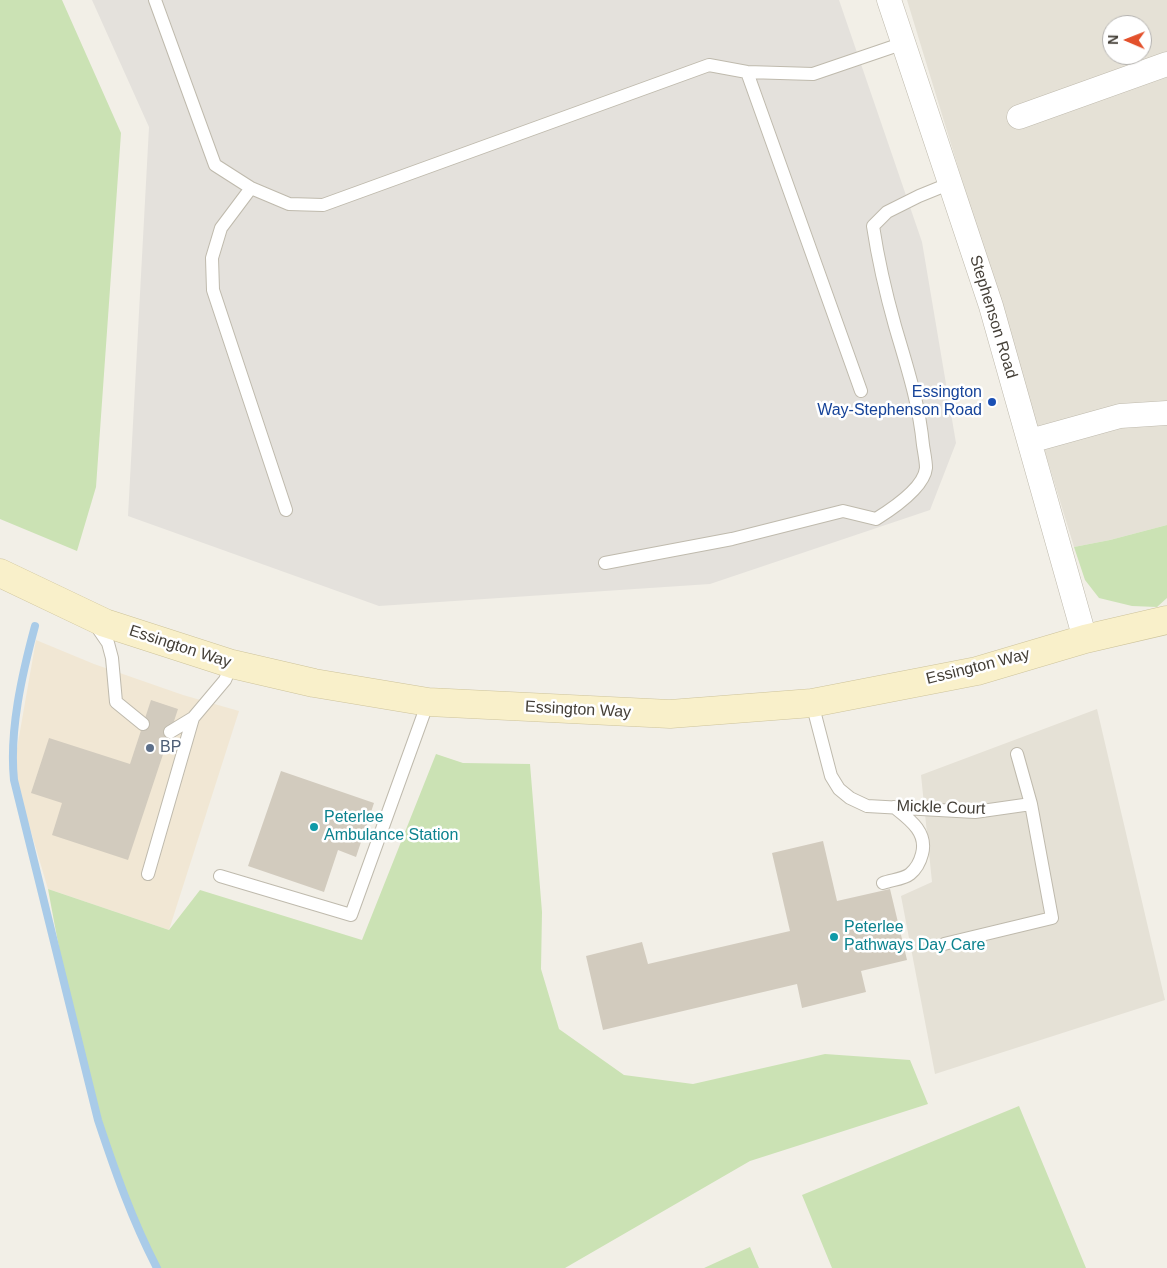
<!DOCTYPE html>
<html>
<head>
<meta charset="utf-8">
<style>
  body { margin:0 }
  #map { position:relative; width:1167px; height:1268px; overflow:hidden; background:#f2efe7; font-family:Arial,sans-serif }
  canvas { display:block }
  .north { position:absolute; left:1102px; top:15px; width:50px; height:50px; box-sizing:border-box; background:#fff; border:1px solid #b4b2af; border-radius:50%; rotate:271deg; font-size:14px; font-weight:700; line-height:20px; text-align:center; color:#443f37 }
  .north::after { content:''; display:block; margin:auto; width:18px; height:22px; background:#e3512c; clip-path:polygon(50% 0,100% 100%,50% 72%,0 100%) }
</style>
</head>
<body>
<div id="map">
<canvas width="1167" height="1268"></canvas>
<div class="north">N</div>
</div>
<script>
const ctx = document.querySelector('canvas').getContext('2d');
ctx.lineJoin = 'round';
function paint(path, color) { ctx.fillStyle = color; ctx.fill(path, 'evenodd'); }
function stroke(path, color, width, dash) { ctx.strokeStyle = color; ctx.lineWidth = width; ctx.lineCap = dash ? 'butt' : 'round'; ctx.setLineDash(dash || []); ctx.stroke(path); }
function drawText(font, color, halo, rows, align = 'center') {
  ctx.font = font + ' Arial,sans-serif'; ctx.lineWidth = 5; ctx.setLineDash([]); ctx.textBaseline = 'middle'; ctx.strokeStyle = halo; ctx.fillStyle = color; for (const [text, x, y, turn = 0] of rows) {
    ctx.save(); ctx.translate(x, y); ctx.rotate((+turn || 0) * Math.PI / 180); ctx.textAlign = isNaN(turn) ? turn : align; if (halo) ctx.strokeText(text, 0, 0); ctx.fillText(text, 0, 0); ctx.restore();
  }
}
paint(new Path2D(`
  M907,0H1167V525L1110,540L1074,547ZM1112,25H1142V55H1112Z
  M1097,709L1165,1000L935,1074L901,896L932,882L921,775Z`), '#e5e1d6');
paint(new Path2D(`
  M36,640L94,664L183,695L239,711L169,930L48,889L13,771Z`), '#f1e7d4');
paint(new Path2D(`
  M92,0H839L922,242L956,443L930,510L710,584L379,606L128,516L149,127Z`), '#e4e1dc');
paint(new Path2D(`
  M0,0H62L121,133L96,487L77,551L0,519Z
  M1167,525V598L1157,607L1132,606L1099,598L1085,580L1074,547L1110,540Z
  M436,754L463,763L530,764L542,912L541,969L559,1029L624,1075L693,1084L825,1054L910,1060L928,1104L750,1161L565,1268H157C96,1150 72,1018 48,889L169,930L200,890L362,940Z
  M1019,1106L1086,1268H832L802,1195Z
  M750,1247L759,1268H704Z`), '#cbe2b4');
stroke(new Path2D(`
  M35,626C22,674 9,731 14,780L98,1120C115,1171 132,1220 157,1268`), '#a9cbe8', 8);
paint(new Path2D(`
  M151,700L178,709L128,860L52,835L62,803L31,793L49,738L130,764Z
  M281,771L374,803L356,857L338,850L324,892L248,866Z
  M823,841L837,901L890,889L907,960L861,971L866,992L802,1008L797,984L603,1030L586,956L642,942L648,964L790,931L772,853Z`), '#d2cbbe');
const lane = new Path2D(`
  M155,0L215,165L251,188L289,204L323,205L709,65L747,72L813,74L904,43
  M747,72L861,391
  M251,188L221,228L212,258L213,290L286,510
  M605,563L732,539L843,511L876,519C892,509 924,488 926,468C926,461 924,452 923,445C919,403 907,367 895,326C886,294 878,259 873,226L887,212L919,196L951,183
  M95,624L108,643L112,658L116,702L143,724
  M812,703L831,776L839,789L850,798L867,806L975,812L1031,804L1052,918L944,944
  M170,732L193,718L225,680L232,664
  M1017,754L1031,804
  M148,874L193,718
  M220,876L351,915L428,702
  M883,883C891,880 904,879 910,874C916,869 920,862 922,854C928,832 909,819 894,807`);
const street = new Path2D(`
  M889,0L991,306L1085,639
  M1019,117L1167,64
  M1030,441L1120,416L1167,413`);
const secondary = new Path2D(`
  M0,573L105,623L232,664L314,683L428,702L670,714L812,703L977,671L1085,639L1167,620`);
stroke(lane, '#bfbaad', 14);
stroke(street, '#bfbaad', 25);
stroke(secondary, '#cdc39b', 29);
stroke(lane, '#fff', 12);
stroke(street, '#fff', 24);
stroke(secondary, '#f9f0ca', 28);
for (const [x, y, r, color] of [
  [992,402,5,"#1a4fb4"],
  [150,748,5,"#5c6f8a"],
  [314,827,5,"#0f9aa8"],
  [834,937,5,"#0f9aa8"]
]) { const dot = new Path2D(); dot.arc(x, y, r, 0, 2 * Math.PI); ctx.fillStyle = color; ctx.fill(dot); stroke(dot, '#fff', 2); }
drawText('16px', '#443f37', '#fff', [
  ["Stephenson Road",993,317,73],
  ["Essington Way",180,647,18],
  ["Essington Way",978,667,-14],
  ["Essington Way",578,710,3],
  ["Mickle Court",941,808,2]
]);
drawText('16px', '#164399', '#fff', [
  ["Essington",982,393],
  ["Way-Stephenson Road",982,411]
], 'right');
drawText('16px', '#4e5e75', '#fff', [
  ["BP",160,748]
], 'left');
drawText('16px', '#0d838f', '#fff', [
  ["Peterlee",324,818],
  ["Ambulance Station",324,836],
  ["Peterlee",844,928],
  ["Pathways Day Care",844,946]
], 'left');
</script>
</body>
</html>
